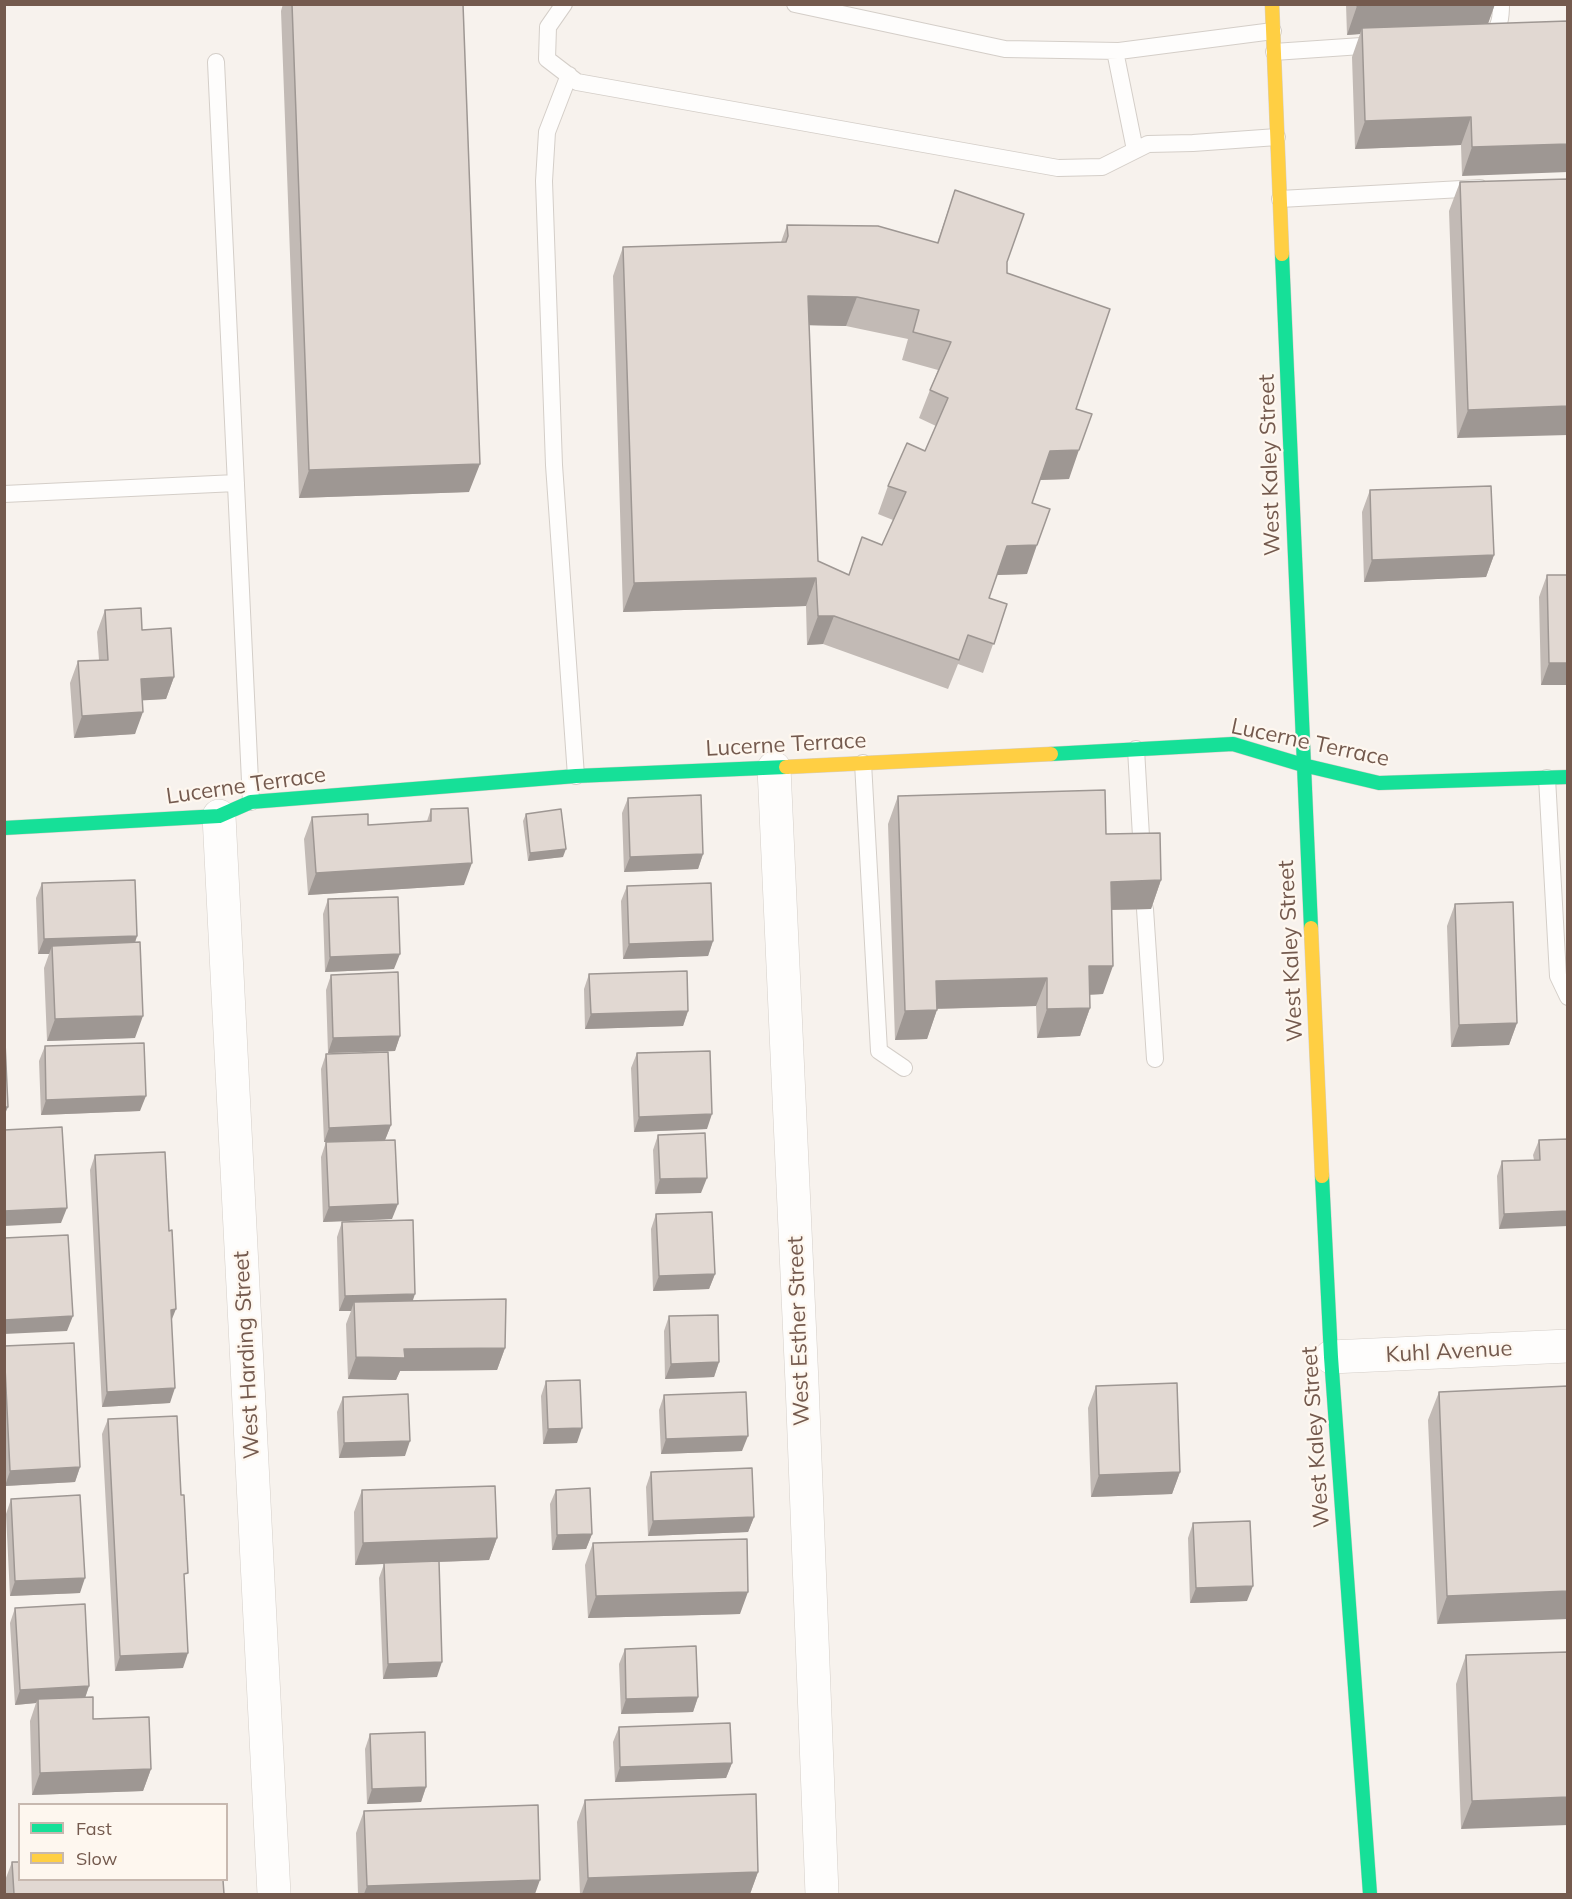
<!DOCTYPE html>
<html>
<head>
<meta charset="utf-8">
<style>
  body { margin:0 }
  #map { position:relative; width:1572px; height:1899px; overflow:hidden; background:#f7f2ed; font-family:Mulish,sans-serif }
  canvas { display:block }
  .frame { position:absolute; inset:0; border:6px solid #745a4e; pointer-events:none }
  .legend { position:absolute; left:18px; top:1803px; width:210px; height:78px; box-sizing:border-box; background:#fef7ef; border:2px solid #c7b8af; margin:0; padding:8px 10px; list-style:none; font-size:18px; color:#745a4e }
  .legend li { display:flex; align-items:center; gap:12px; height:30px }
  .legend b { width:30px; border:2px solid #c7b8af }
</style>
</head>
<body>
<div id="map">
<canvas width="1572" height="1899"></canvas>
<div class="frame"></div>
<ul class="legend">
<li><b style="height:8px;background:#16e098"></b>Fast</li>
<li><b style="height:8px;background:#ffcf43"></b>Slow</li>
</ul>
</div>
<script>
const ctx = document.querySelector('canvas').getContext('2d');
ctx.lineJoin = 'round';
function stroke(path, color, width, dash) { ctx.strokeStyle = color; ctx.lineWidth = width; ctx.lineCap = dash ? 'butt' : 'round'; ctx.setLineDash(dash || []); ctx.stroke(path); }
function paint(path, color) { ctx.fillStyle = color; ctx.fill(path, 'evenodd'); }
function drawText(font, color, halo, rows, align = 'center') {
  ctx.font = font + ' Mulish,sans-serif'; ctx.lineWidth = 4.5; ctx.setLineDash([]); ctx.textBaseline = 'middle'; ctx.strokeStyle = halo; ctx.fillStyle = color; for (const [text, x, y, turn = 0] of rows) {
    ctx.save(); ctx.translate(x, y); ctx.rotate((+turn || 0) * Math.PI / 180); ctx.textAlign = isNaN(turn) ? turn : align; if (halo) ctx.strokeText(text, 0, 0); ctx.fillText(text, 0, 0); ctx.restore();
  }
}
const lane = new Path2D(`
  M564,4L548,27L547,59L577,82L1058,168L1102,167L1148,144L1193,143L1277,137
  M795,4L1005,49L1119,51L1273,31
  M1485,37H1491C1500,26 1501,18 1501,4
  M1115,51L1135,150
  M1274,52L1376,45
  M216,62L251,802
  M569,75L547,132L544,181L554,465L576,776
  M1280,199L1480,188
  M4,494L236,483
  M1136,749L1142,854
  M863,763L879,1051L904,1068
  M1547,778L1558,976L1568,997
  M1145,909L1155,1059`);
const street = new Path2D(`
  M774,768L802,1383L822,1894
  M219,816L274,1894
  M1331,1357L1568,1346`);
const fast = new Path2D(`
  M1282,254L1311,928
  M1051,754L1233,744L1303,765L1379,783L1568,777
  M4,828L219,816L251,802L576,776L786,767
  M1322,1176L1331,1357L1370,1894`);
const slow = new Path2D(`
  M1272,4L1282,254
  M786,767L1051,754
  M1311,928L1322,1176`);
stroke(lane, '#d4cec8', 18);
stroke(street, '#d4cec8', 34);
stroke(fast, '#d6cfc9', 15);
stroke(slow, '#d6cfc9', 15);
stroke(lane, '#fefdfc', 16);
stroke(street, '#fefdfc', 33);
stroke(fast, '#16e098', 14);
stroke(slow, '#ffcf43', 14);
paint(new Path2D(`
  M283,4H463L469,492L299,498L281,11Z
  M1346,4H1495L1488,24L1568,21L1462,176L1461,145L1355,149L1352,57L1360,34L1347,35Z
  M1568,179L1457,438L1449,211L1460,182Z
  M955,190L1007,262V273L1076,409L1069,479L1040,480L1032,503L1027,574L997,575L989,598L1007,604L983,673L958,664L948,689L823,644L807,645L806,606L623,612L613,276L623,247L781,242L787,225L937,243ZM809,325L846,326L908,339L902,360L938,370L930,390L919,418L936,426L925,451L888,486L878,514L893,520L882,545L849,575L818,561Z
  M1370,490L1494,555L1486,577L1364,582L1362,512Z
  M1547,575H1568V685H1541L1539,597Z
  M105,610L142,630L174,677L166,699L142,700L135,734L74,738L70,683L78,661L99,660L97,632Z
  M898,796L1106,834L1161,880L1151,909L1112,910L1103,994L1090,995V1008L1080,1036L1037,1038L1036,1006L937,1009L927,1039L895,1040L888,824Z
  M628,798L703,854L698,869L624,872L622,813Z
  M431,809L464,885L308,895L304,839L312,817L368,825L427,821Z
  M526,814L563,857L528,861L523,821Z
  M42,883L137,936L135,943V1038L47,1041L44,968L49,954H38L36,898Z
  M627,886L713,941L708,956L623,959L621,901Z
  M328,899L394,969L325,972L323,914Z
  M1455,904L1517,1023L1509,1045L1451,1047L1447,926Z
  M589,974L688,1011L683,1026L585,1029L584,989Z
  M331,975L400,1036L395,1051L328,1053L326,990Z
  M45,1046L140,1111L41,1115L39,1061Z
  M637,1053L707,1129L634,1132L631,1068Z
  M326,1054L391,1125L385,1140L392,1219L323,1222L321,1157L326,1142H324L321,1069Z
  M658,1135L701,1193L655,1194L653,1150Z
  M1568,1139L1499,1229L1497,1176L1502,1161L1534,1160L1533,1155L1539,1140Z
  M95,1155L169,1231L172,1319L170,1403L102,1407L90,1170Z
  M656,1214L715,1274L709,1289L653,1291L651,1229Z
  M342,1222L413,1301L505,1348L497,1370L400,1371L396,1380L348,1379L346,1324L351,1311H339L337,1237Z
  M669,1316L719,1362L714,1377L665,1379L664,1331Z
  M4,1346L80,1467L75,1482L5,1486Z
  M546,1381L577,1443L543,1444L541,1396Z
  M1096,1386L1180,1472L1172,1494L1091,1497L1088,1408Z
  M1568,1386L1437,1624L1428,1420L1439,1392Z
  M664,1395L742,1451L661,1454L659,1410Z
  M343,1397L405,1456L339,1458L337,1412Z
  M108,1419L185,1582L183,1668L115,1671L102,1434Z
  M651,1472L754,1517L748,1532L648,1536L646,1487Z
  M362,1490L497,1538L489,1560L439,1562L437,1677L383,1679L379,1578L384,1564L355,1565L354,1512Z
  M556,1490L592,1534L586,1549L552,1550L550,1504Z
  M11,1499L80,1593L10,1596L6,1514Z
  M1193,1523L1247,1601L1190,1603L1188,1538Z
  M593,1543L740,1614L588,1618L585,1565Z
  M15,1608L89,1686L85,1698L93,1719L151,1769L143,1791L32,1795L30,1721L36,1703L15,1705L10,1623Z
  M625,1649L698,1697L693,1712L621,1714L619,1664Z
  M1568,1652L1461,1829L1456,1684L1466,1655Z
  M619,1727L732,1763L726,1778L615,1782L613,1742Z
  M370,1734L426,1787L421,1802L367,1804L365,1749Z
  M585,1800L758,1872L750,1894H580L577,1822Z
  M364,1811L535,1894H358L356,1833Z
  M12,1862L224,1894H4V1883Z`), '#c2bab5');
paint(new Path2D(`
  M1397,4H1495L1486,29L1362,28L1360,34L1347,35L1357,6Z
  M1471,117L1461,145L1355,149L1365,121Z
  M1568,144V172L1462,176L1472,147Z
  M808,296L857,297L846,326L798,325Z
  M1568,406V435L1457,438L1468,410Z
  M1079,450L1069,479L1039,480L1050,451Z
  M480,464L469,492L299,498L309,470Z
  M1037,545L1027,574L997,575L1007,546Z
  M1494,555L1486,577L1364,582L1372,560Z
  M816,578L806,606L623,612L634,583Z
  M818,616H834L823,644L807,645Z
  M1549,663H1568V685H1541Z
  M174,677L166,699L133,701L141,679Z
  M143,712L135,734L74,738L82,716Z
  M566,849L563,857L528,861L530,853Z
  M703,854L698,869L624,872L630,857Z
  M472,863L464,885L308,895L316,873Z
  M1161,880L1151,909L1101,910L1111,882Z
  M137,936L132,951L52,946L49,954H38L44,939Z
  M713,941L708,956L623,959L629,944Z
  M400,954L394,969L325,972L330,957Z
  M1089,966H1113L1103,994L1079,995Z
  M1047,978L1036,1006L926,1009L936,981Z
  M1090,1008L1080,1036L1037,1038L1047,1009Z
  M937,1010L927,1039L895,1040L905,1011Z
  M688,1011L683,1026L585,1029L591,1014Z
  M143,1016L135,1038L47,1041L55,1019Z
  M1517,1023L1509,1045L1451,1047L1459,1025Z
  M400,1036L395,1051L328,1053L333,1038Z
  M146,1096L140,1111L41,1115L46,1100Z
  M4,1107H8L4,1116Z
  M712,1114L707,1129L634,1132L639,1117Z
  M391,1125L385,1140L324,1142L329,1128Z
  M707,1178L701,1193L655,1194L660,1179Z
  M398,1204L392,1219L323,1222L329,1207Z
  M67,1208L61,1223L4,1226V1211Z
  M1568,1211V1226L1499,1229L1504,1214Z
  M715,1274L709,1289L653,1291L659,1276Z
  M415,1294L410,1309L354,1302L351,1311H339L345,1296Z
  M176,1309L170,1324L171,1310Z
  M73,1316L67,1331L4,1334V1320Z
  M505,1348L497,1370L400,1371L396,1380L348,1379L356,1357L404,1349Z
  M719,1362L714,1377L665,1379L671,1364Z
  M175,1388L170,1403L102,1407L107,1392Z
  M582,1428L577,1443L543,1444L548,1429Z
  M748,1436L742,1451L661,1454L666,1439Z
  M410,1441L405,1456L339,1458L344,1443Z
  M80,1467L75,1482L5,1486L10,1471Z
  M1180,1472L1172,1494L1091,1497L1099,1475Z
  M754,1517L748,1532L648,1536L653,1521Z
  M592,1534L586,1549L552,1550L557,1535Z
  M497,1538L489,1560L355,1565L363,1543Z
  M85,1578L80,1593L10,1596L15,1581Z
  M1253,1586L1247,1601L1190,1603L1196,1588Z
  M1568,1591V1619L1437,1624L1447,1596Z
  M748,1592L740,1614L588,1618L596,1596Z
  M188,1653L183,1668L115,1671L120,1656Z
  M442,1662L437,1677L383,1679L388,1664Z
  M89,1686L84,1701L38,1699L36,1703L15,1705L20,1690Z
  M698,1697L693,1712L621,1714L626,1699Z
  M732,1763L726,1778L615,1782L620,1767Z
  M151,1769L143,1791L32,1795L40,1773Z
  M426,1787L421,1802L367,1804L372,1789Z
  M1568,1797V1825L1461,1829L1472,1801Z
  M758,1872L750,1894H582L588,1878Z
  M540,1880L535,1894H364L367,1886Z`), '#9e9793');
const building = new Path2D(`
  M292,4H463L480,464L309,470Z
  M1357,4H1397L1357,6Z
  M1568,21V144L1472,147L1471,117L1365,121L1362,28Z
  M1568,179V406L1468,410L1460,182Z
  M955,190L1024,214L1007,262V273L1110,309L1076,409L1092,414L1079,450L1050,451L1032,503L1050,509L1037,545L1007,546L989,598L1007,604L994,644L968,635L959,660L834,616H818L816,578L634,583L623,247L786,242L788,236L787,225L878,226L938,243ZM808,296L857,297L919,310L913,332L951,342L930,390L948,398L925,451L907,443L888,486L906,492L882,545L862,537L849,575L818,561Z
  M1491,486L1494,555L1372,560L1370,490Z
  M1547,575H1568V663H1549Z
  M141,608L142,630L171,628L174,677L141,679L143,712L82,716L78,661L108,660L105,610Z
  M1105,790L1106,834L1160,833L1161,880L1111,882L1113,966H1089L1090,1008L1047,1009V978L936,981L937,1010L905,1011L898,796Z
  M701,795L703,854L630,857L628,798Z
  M468,808L472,863L316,873L312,817L368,814V825L431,821V809Z
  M561,809L566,849L530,853L526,814Z
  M135,880L137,936L44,939L42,883Z
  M711,883L713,941L629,944L627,886Z
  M398,897L400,954L330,957L328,899Z
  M1513,902L1517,1023L1459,1025L1455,904Z
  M140,942L143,1016L55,1019L52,946Z
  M687,971L688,1011L591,1014L589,974Z
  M398,972L400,1036L333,1038L331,975Z
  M4,1042H5L8,1107H4Z
  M144,1043L146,1096L46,1100L45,1046Z
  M710,1051L712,1114L639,1117L637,1053Z
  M388,1052L391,1125L329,1128L326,1054Z
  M62,1127L67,1208L4,1211V1130Z
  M705,1133L707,1178L660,1179L658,1135Z
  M1568,1139V1211L1504,1214L1502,1161L1540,1160L1539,1140Z
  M395,1140L398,1204L329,1207L326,1142Z
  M165,1152L169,1231L172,1230L176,1309L171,1310L175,1388L107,1392L95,1155Z
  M712,1212L715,1274L659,1276L656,1214Z
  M413,1220L415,1294L345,1296L342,1222Z
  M68,1235L73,1316L4,1320V1238Z
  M506,1299L505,1348L404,1349L405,1358L356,1357L354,1302Z
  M718,1315L719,1362L671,1364L669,1316Z
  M74,1343L80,1467L10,1471L4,1346Z
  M580,1380L582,1428L548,1429L546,1381Z
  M1177,1383L1180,1472L1099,1475L1096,1386Z
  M1568,1386V1591L1447,1596L1439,1392Z
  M746,1392L748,1436L666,1439L664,1395Z
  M408,1394L410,1441L344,1443L343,1397Z
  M177,1416L181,1495H184L188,1573L184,1574L188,1653L120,1656L108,1419Z
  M752,1468L754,1517L653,1521L651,1472Z
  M495,1486L497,1538L363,1543L362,1490Z
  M590,1488L592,1534L557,1535L556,1490Z
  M80,1495L85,1578L15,1581L11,1499Z
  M1250,1521L1253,1586L1196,1588L1193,1523Z
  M747,1539L748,1592L596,1596L593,1543Z
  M439,1561L442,1662L388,1664L384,1563Z
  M85,1604L89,1686L20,1690L15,1608Z
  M696,1646L698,1697L626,1699L625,1649Z
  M1568,1652V1797L1472,1801L1466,1655Z
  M93,1697V1719L149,1717L151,1769L40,1773L38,1699Z
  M730,1723L732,1763L620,1767L619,1727Z
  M425,1732L426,1787L372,1789L370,1734Z
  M756,1794L758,1872L588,1878L585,1800Z
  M538,1805L540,1880L367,1886L364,1811Z
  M12,1862H20V1880H223L224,1894H14Z`);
paint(building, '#e1d8d2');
stroke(building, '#9e9793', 1.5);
drawText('22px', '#745a4e', '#fef7ef', [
  ["West Kaley Street",1270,465,-92],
  ["Lucerne Terrace",1310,743,12],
  ["Lucerne Terrace",786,745,-3],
  ["Lucerne Terrace",246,786,-8],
  ["West Kaley Street",1291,951,-93],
  ["West Esther Street",799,1331,-92],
  ["Kuhl Avenue",1449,1352,-3],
  ["West Harding Street",247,1355,-93],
  ["West Kaley Street",1316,1437,-94]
]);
</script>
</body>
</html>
